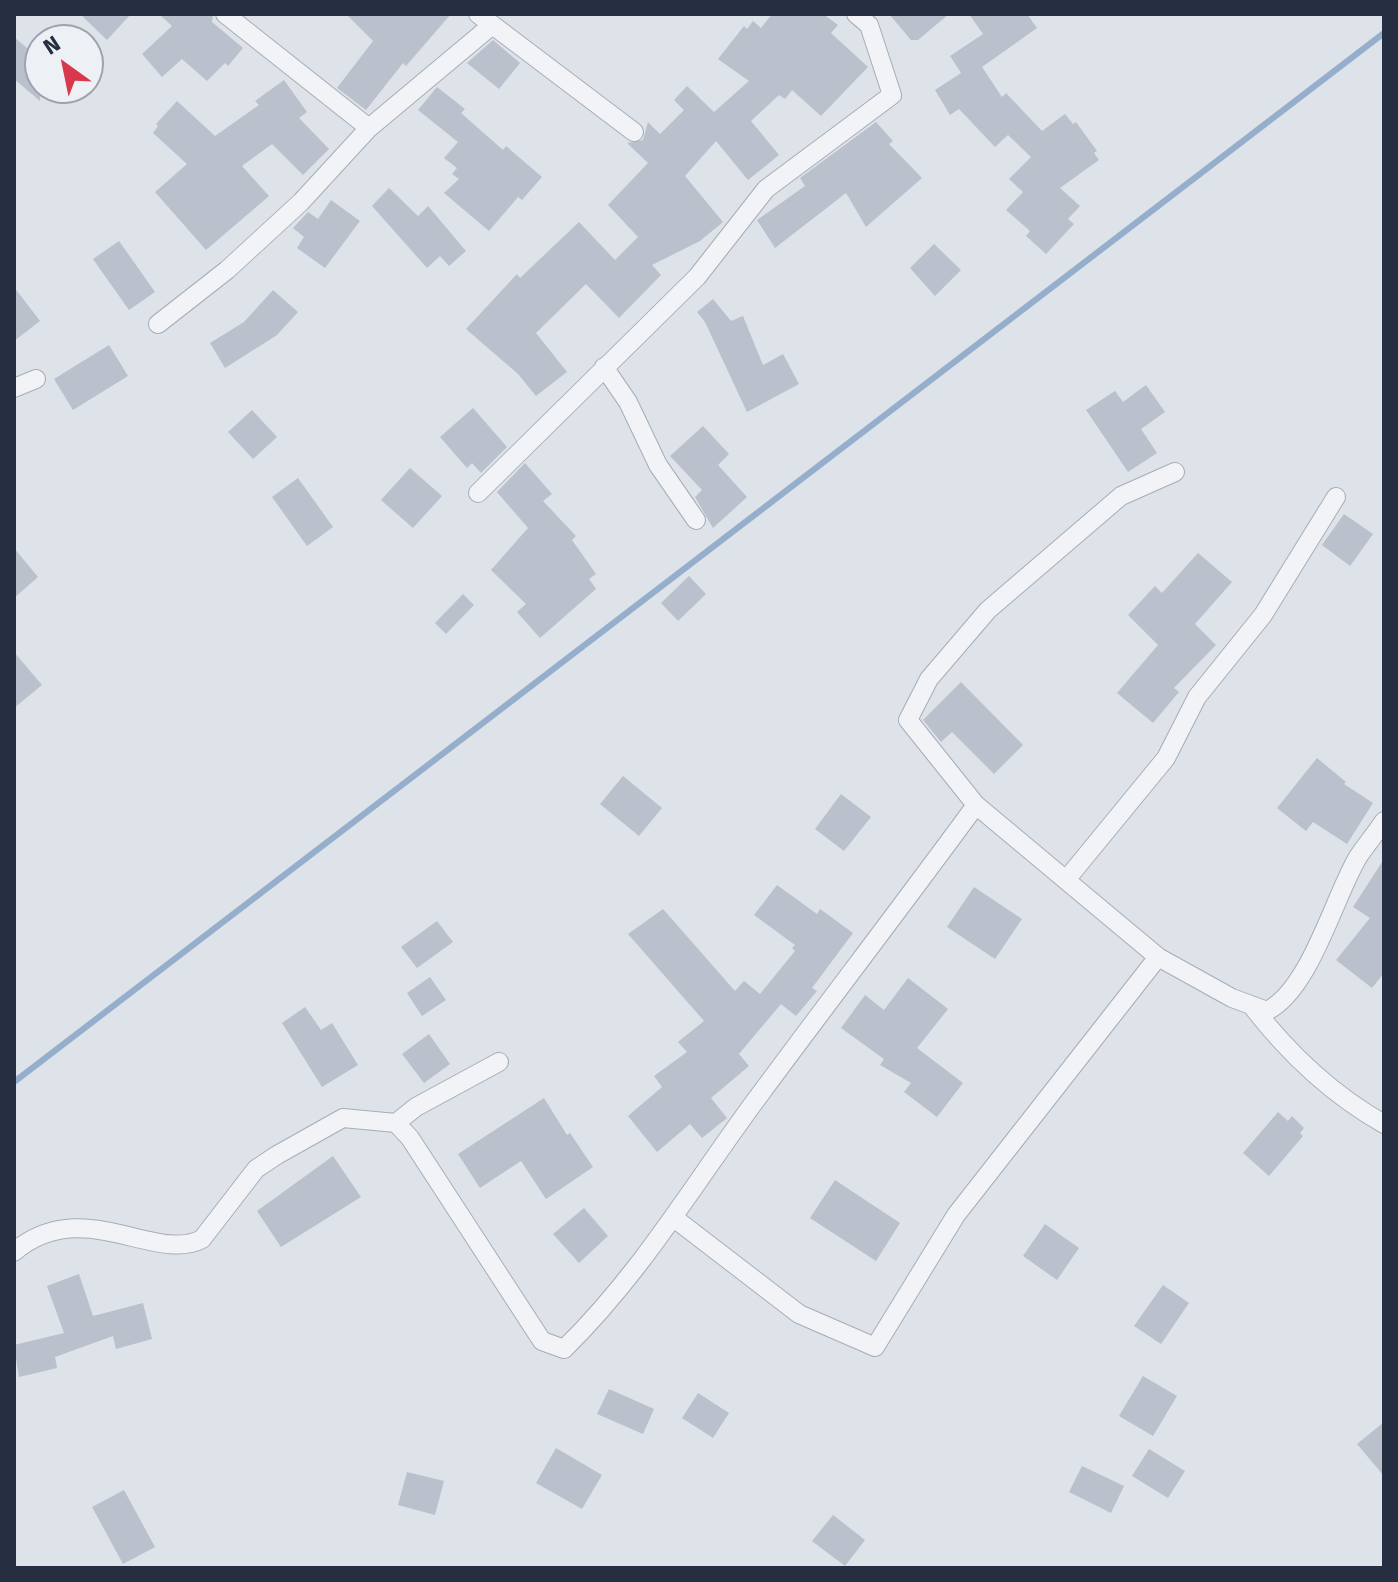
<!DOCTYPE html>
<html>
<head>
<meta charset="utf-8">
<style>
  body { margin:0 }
  #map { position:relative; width:1398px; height:1582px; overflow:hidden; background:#dee2e9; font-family:"Fira Sans",sans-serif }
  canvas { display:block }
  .frame { position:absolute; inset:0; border:16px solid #262f41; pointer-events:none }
  .north { position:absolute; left:24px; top:24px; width:80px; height:80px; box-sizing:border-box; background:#edf1f6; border:2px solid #9da3ae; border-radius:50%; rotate:327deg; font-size:22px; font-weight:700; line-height:32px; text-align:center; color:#262f41 }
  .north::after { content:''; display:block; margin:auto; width:28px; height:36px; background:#d9374b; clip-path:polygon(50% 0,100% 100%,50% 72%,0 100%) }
</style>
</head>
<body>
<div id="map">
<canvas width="1398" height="1582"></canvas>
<div class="frame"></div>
<div class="north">N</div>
</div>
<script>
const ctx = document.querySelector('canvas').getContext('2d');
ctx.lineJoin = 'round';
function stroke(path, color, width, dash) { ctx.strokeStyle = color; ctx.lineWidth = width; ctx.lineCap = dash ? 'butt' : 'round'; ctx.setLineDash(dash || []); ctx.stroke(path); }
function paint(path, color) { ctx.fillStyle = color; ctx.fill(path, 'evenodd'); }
stroke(new Path2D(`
  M14,1082L1384,33`), '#95aecc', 6);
paint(new Path2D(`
  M80,14H131L107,40Z
  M159,14H213L212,22L243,48L228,66L225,63L207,81L182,59L162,77L142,54L172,26Z
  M346,14H451L406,66L403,63L366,110L337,88L373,41Z
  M772,14H823L838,25L831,33L868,67L821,116L792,90L785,99L779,95L751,121L779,155L748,180L716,141L685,176L723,222L700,241L652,265L661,275L619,318L586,284L536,333L567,372L536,396L518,374L466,329L517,274L520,278L579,222L615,260L638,237L608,205L648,163L627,143L643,140L648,122L660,134L684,110L674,100L687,86L714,112L749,81L718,59L744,26L747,29L753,21L761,28Z
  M889,14H949L918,40H911Z
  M969,14H1027L1037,28L982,67L1002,97L1006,93L1042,131L1065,114L1073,124L1076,122L1097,151L1094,153L1099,160L1060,188L1080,206L1068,219L1074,224L1046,254L1026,236L1030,231L1006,210L1023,192L1009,179L1031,157L1008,135L995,147L959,109L950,115L935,90L961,73L950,56L983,34Z
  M14,37L40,59V101L14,79Z
  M493,40L520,63L499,89L467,63Z
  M284,80L307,112L299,118L329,149L303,175L272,144L242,166L269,196L206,250L155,192L187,164L153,133L158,126L156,124L177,101L215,136L259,105L255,101Z
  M437,87L465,109L461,113L503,150L506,146L542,177L522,200L518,197L489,231L444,193L459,179L452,174L457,168L444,158L458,142L418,110Z
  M876,122L893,141L889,144L922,178L866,227L846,193L775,248L757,220L805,186L800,178Z
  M389,188L418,216L428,206L466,251L449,266L440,256L427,268L372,206Z
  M331,200L360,221L325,268L297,248L304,237L293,228L308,212L318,219Z
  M119,241L155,292L129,310L93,259Z
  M934,244L961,270L935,296L910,268Z
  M14,287L40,321L14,341Z
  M273,290L298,312L277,335L225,368L210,343L244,322Z
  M713,299L731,321L743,316L763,365L783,354L799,384L747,412L705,322L697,312Z
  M109,345L128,376L73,410L54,379Z
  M1146,385L1165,412L1141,429L1157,453L1128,472L1086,410L1115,391L1123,402Z
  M473,408L507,447L481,473L472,463L467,468L440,437Z
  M252,410L277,437L253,459L228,432Z
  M703,426L729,454L718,465L747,497L713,528L695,497L702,490L670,456Z
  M525,463L552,494L543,501L576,536L572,540L596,574L589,579L596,589L540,638L517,612L526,604L491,570L528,528L497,492Z
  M410,468L442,496L413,528L381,500Z
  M298,478L333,527L307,546L272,497Z
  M1344,514L1373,534L1350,566L1322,545Z
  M14,548L38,577L14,598Z
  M1198,553L1232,582L1195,624L1216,645L1174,688L1179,692L1153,723L1117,693L1158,645L1128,615L1155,586L1162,593Z
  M689,576L706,594L678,621L661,603Z
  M463,594L474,605L446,634L435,623Z
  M14,652L42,685L14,708Z
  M961,682L1023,745L994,774L952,732L941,742L923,720Z
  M1317,758L1346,782L1344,784L1373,803L1347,844L1313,822L1306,831L1277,808Z
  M623,776L662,808L639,836L600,804Z
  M841,794L871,817L844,851L815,829Z
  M1384,859V973L1372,988L1336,960L1370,918L1353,907Z
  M777,885L817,914L820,909L853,933L812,988L817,991L796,1016L781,1004L739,1054L749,1066L711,1098L727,1118L702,1138L690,1124L657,1152L628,1116L662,1087L654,1076L687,1052L678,1042L704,1021L628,934L663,909L735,991L744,981L760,994L795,951L792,948L795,945L754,915Z
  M974,887L1022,919L995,959L947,927Z
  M437,921L453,942L417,968L401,947Z
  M430,977L446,1000L422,1016L407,993Z
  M908,978L948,1009L917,1048L963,1083L937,1117L904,1092L911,1083L880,1065L884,1059L841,1028L865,995L884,1010Z
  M305,1007L321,1030L332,1023L358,1065L322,1087L282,1023Z
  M429,1034L450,1064L424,1083L402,1054Z
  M544,1098L567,1135L570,1133L593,1167L546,1199L521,1161L480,1188L458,1154Z
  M1278,1112L1288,1121L1292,1116L1304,1128L1300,1133L1303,1136L1269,1176L1243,1153Z
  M333,1156L361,1197L281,1247L257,1211Z
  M835,1180L900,1223L876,1261L810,1218Z
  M584,1208L608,1236L579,1263L553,1234Z
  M1045,1224L1079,1248L1057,1280L1023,1256Z
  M79,1274L93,1316L143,1303L152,1339L116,1349L113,1336L55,1357L57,1368L19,1377L14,1345L64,1333L47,1286Z
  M1163,1285L1189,1303L1161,1344L1134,1326Z
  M1143,1376L1177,1396L1153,1436L1119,1416Z
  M609,1389L654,1409L643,1434L597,1414Z
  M698,1393L729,1413L713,1438L682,1418Z
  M1384,1422V1476L1357,1444Z
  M556,1448L602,1475L582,1509L536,1483Z
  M1149,1449L1185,1471L1168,1498L1132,1476Z
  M1082,1466L1124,1486L1111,1513L1069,1492Z
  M407,1472L444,1481L435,1515L398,1505Z
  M124,1490L155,1547L123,1564L92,1507Z
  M833,1515L865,1540L845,1566L812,1541Z`), '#bac0cc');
const minor = new Path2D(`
  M225,14L369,128
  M478,14L634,132
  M158,324L227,270L301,202L369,128L491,26
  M604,367L628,402L658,465L696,520
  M14,388L36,379
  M1175,472L1121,496L988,610L929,679L908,720L976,805L1158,957L1232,998L1267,1011C1310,990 1334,897 1358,857C1366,845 1376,833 1384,821
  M478,493L697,277L766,189L892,95L869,25L856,14
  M1066,880L1166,758L1197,697L1263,615L1336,497
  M1251,1005C1288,1053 1331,1094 1384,1124
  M396,1123L410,1138L542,1341L564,1349C642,1273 696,1180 761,1093C832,997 905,902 976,805
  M674,1218L799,1314L875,1347L956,1215L1158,957
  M14,1252C82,1194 155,1264 202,1239L256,1169L277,1155L343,1118L396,1123L416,1107L499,1062`);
stroke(minor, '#a7acb7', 20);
stroke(minor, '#f1f3f7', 18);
</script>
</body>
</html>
